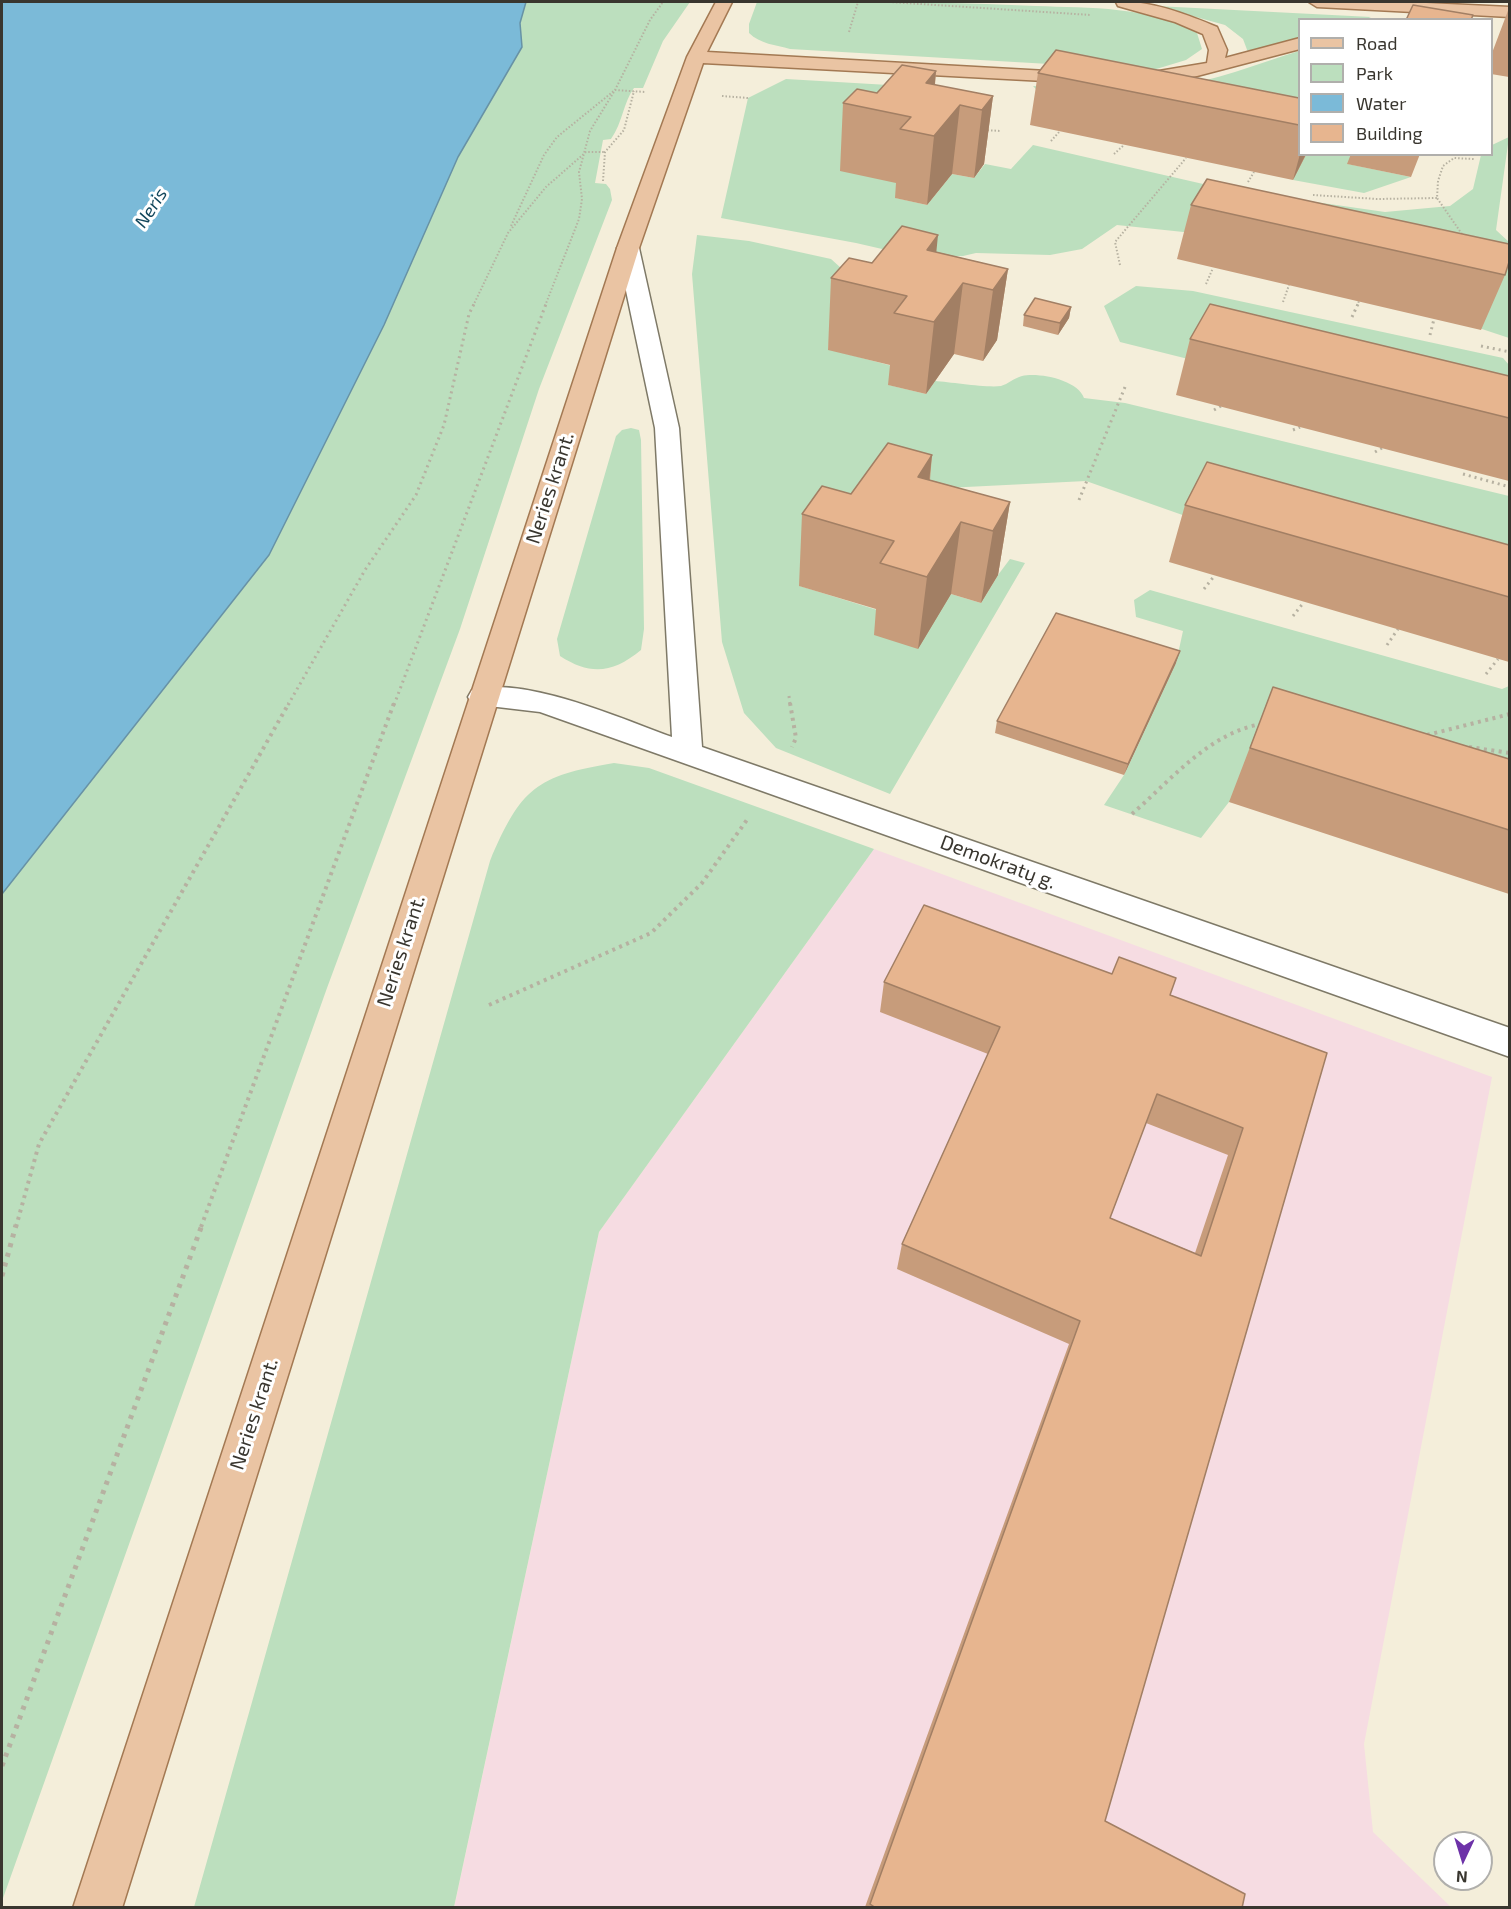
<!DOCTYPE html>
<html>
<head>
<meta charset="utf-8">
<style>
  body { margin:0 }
  #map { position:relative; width:1511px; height:1909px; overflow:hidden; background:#f4eeda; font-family:"Exo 2",sans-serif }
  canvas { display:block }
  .frame { position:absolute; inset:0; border:3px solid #39362f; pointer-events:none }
  .legend { position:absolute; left:1298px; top:18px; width:195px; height:138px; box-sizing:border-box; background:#fff; border:2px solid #b0afac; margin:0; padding:8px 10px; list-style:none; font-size:18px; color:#39362f }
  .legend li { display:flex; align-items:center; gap:12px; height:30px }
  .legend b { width:30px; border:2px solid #b0afac }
  .north { position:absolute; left:1433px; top:1831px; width:60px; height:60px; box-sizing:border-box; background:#fff; border:2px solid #b0afac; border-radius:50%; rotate:184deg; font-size:16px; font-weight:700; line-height:24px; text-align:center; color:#39362f }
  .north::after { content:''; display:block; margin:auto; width:21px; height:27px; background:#6d32a8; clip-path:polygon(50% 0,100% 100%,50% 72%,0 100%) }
</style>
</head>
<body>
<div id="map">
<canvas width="1511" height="1909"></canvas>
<div class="frame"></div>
<ul class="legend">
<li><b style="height:8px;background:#eac4a3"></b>Road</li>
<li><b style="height:16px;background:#bcdfbe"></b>Park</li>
<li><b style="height:16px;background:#7bbad8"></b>Water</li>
<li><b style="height:16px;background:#e7b58f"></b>Building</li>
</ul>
<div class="north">N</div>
</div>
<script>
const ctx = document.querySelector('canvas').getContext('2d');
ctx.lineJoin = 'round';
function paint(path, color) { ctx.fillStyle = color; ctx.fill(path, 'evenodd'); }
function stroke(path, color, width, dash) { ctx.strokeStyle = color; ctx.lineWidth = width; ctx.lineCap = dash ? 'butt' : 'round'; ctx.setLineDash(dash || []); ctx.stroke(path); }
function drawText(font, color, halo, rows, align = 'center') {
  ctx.font = font + ' "Exo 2",sans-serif'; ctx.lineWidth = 6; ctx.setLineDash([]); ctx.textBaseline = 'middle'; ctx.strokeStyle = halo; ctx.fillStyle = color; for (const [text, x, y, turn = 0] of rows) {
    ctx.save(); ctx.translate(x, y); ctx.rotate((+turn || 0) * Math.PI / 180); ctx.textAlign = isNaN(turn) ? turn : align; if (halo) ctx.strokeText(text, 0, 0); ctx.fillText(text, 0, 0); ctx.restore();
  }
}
paint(new Path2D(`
  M874,849L1492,1077L1364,1744L1373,1832L1451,1907L454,1908L599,1232Z`), '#f6dce2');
paint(new Path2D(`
  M526,2H690L663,41L643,88H634C623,103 623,122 611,139L603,140L595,183L606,184L610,189L612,200L539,389L460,629L327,988L2,1901V894L269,555L458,157L522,47L520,23Z
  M757,2C851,2 943,1 1036,6C1090,8 1149,6 1197,33L1202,49L1186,60L1153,70L790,49C776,45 760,44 749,33V24Z
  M1156,6L1371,17L1364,20H1300L1299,39L1249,55L1243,39L1225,25Z
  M1299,51V154L1048,102L1033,86C1078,88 1126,94 1171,87C1215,81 1257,64 1299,51Z
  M786,79L957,89L956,119L896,198L927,205L952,174L974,178L985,164L1011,169L1033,145L1225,189L1385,212L1450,206L1473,189L1481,155L1492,154V145L1509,137L1496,230L1509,242V338L1193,233L1117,225L1082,249L1050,255L976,253L963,256L917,257L856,243L721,218L748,98Z
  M1304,154L1352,155L1348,164L1411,177L1364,193L1293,180Z
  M697,235L749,241L831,259L841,268L828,349L900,368L889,385L926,394L935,381C951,382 986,388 1001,386C1008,384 1014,378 1022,376C1039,372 1078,380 1084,398L1125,403L1509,496V609L1191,518L1086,481L946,488L800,586L887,613L951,594L981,603L998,575L1010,559L1025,563L890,794L776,748L744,713L722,642L692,274Z
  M1136,286L1193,291L1503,358L1509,365V439L1120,342L1104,306Z
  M631,428L639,430L641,440L644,629L641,650C613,673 591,676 560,656L557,639L616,436L622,430Z
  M1150,590L1502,689L1509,686V823L1229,802L1201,838L1104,805L1124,775L1176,663L1183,631L1136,617L1134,600Z
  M614,763L649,768L874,849L599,1232L454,1907H194L490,861C521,788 536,776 614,763Z`), '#bcdfbe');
const water = new Path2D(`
  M2,2H526L520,23L522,47L458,157L384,325L269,555L2,894Z`);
paint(water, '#7bbad8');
stroke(water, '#6792a5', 1.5);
const minor = new Path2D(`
  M628,242L635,244L639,248L679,428L702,747L1510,1028V1057L540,712L472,704L468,697L472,690C523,675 622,719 672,737L655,428L617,248L621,244Z`);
const primary = new Path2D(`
  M716,2H732L707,52L1083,73L1089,74L1092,78L1089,82L1083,83L703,63L639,248L122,1908H73L617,248L687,57Z
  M1116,2C1150,0 1186,14 1217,27L1227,50L1225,58L1300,38V49L1197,76L1135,85L1129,84L1126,80L1129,76L1207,63L1209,50L1203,34L1175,22L1118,6Z
  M1309,2H1405L1510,7V17L1317,7Z`);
stroke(minor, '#7e7967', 3);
stroke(primary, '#a37953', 3);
stroke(new Path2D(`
  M889,2L1091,15
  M849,32L858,2
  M722,96L748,98
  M984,130L1001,131
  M1051,141L1060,131
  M1114,154L1124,145
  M603,181L605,152L624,130L634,91
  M1248,182L1254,172
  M1313,195L1377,199L1437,198
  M511,226L544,155L557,137L615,90L645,92
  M1464,237L1437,198L1438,181L1443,166L1454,158L1474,159
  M1120,265L1115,242L1186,158
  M1206,284L1213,268
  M1283,302L1289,285
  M473,306L508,233L546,187L586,152H605
  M545,306L579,219L582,199L579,172L590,131L615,90L650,20L663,2
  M1357,306L1359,301`), '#b6b1a1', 2, [1.5, 2]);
stroke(new Path2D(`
  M1352,317L1358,304
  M1430,335L1434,319
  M1481,346L1510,352
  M1214,410L1221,406
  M1293,430L1300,427
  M1375,452L1382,448
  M1463,474L1510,487
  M1079,500L1125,387
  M1204,589L1215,575
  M1293,616L1304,602
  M1387,645L1398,629
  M1486,674L1498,659
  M789,696L790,705
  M288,705L365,570L416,495L444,425L469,314L474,304
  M394,705L546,304`), '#b6b1a1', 3, [2, 4]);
stroke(new Path2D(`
  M790,703L796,738L792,747
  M1427,735L1510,714
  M1469,747L1510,753
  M1132,814C1170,781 1210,732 1262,724
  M489,1005L651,933L702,883L749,817
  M16,1227L39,1144L289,703
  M201,1227L394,703`), '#b6b1a1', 4, [3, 4.5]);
stroke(new Path2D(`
  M2,1276L16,1225
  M2,1766L202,1225`), '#b6b1a1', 5, [4, 6]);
paint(minor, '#fff');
paint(primary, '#eac4a3');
paint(new Path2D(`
  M1509,8V77L1491,74L1492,53Z
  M936,71L935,85L993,96L984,164L974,178L952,174L927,205L895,198L896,183L840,171L843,103L877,93Z
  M1038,73L1299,98V154L1306,155L1293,180L1030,125Z
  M1351,154H1420L1411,177L1347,164Z
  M1191,205L1505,275L1481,330L1177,259Z
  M937,252L1008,269L997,340L983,361L954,354L926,394L888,385L890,365L828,350L831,278L872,263Z
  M1071,307L1069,318L1058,335L1023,326L1024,315Z
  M1190,339L1509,376V481L1176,395Z
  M932,455L930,480L1010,502L998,575L981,603L951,594L918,649L874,635L876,609L799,586L802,514L851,494Z
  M1185,505L1509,545V662L1169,562Z
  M1176,663L1124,775L995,733L997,721Z
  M1273,687L1509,759V894L1229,802Z
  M884,982L1170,995L1327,1053L1105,1821L1242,1908L865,1907L1069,1344L897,1269L902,1244L988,1054L880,1012ZM1146,1123L1228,1155L1195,1253L1110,1218Z`), '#c79c7b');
paint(new Path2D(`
  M936,71L930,135L926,83Z
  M993,96L984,164L974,178L982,110Z
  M960,105L952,174L927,205L934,136Z
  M1300,154H1306L1293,180Z
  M938,235L931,306L927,250Z
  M1008,269L997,340L983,361L993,290Z
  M963,283L954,354L926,394L934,322Z
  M1071,307L1069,318L1058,335L1060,323Z
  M932,455L924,527L918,477Z
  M1010,502L998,575L981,603L993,531Z
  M961,522L951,594L918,649L927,577Z
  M1180,651L1176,663L1124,775L1128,764Z`), '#a27f64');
const building = new Path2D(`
  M1413,5L1473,15L1471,20H1406Z
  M1056,50L1299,98V125L1038,73Z
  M902,65L936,71L926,83L993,96L982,110L960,105L934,136L900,129L911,117L843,103L857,89L877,93Z
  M1207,179L1509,244V262L1505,275L1191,205Z
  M902,226L938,235L927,250L1008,269L993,290L963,283L934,322L894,313L907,296L831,278L849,258L872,263Z
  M1035,298L1071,307L1060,323L1024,315Z
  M1210,304L1509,376V418L1190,339Z
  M888,443L932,455L918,477L1010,502L993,531L961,522L927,577L880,563L894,541L802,514L822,486L851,494Z
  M1207,462L1509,545V597L1185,505Z
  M1056,613L1180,651L1128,764L997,721Z
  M1273,687L1509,759V830L1250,748Z
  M924,905L1112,974L1119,957L1176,978L1170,995L1327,1053L1105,1821L1245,1894L1242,1908H876L870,1904L1080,1321L902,1244L1000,1027L884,982ZM1157,1094L1243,1128L1201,1256L1110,1218Z`);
paint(building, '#e7b58f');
stroke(building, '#a27f64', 1.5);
drawText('italic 18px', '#12475c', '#fff', [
  ["Neris",151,208,-57]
]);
drawText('20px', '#39362f', '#fff', [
  ["Neries krant.",550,488,-72],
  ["Demokratų g.",998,862,20],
  ["Neries krant.",401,951,-72],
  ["Neries krant.",254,1414,-72]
]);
</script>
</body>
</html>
